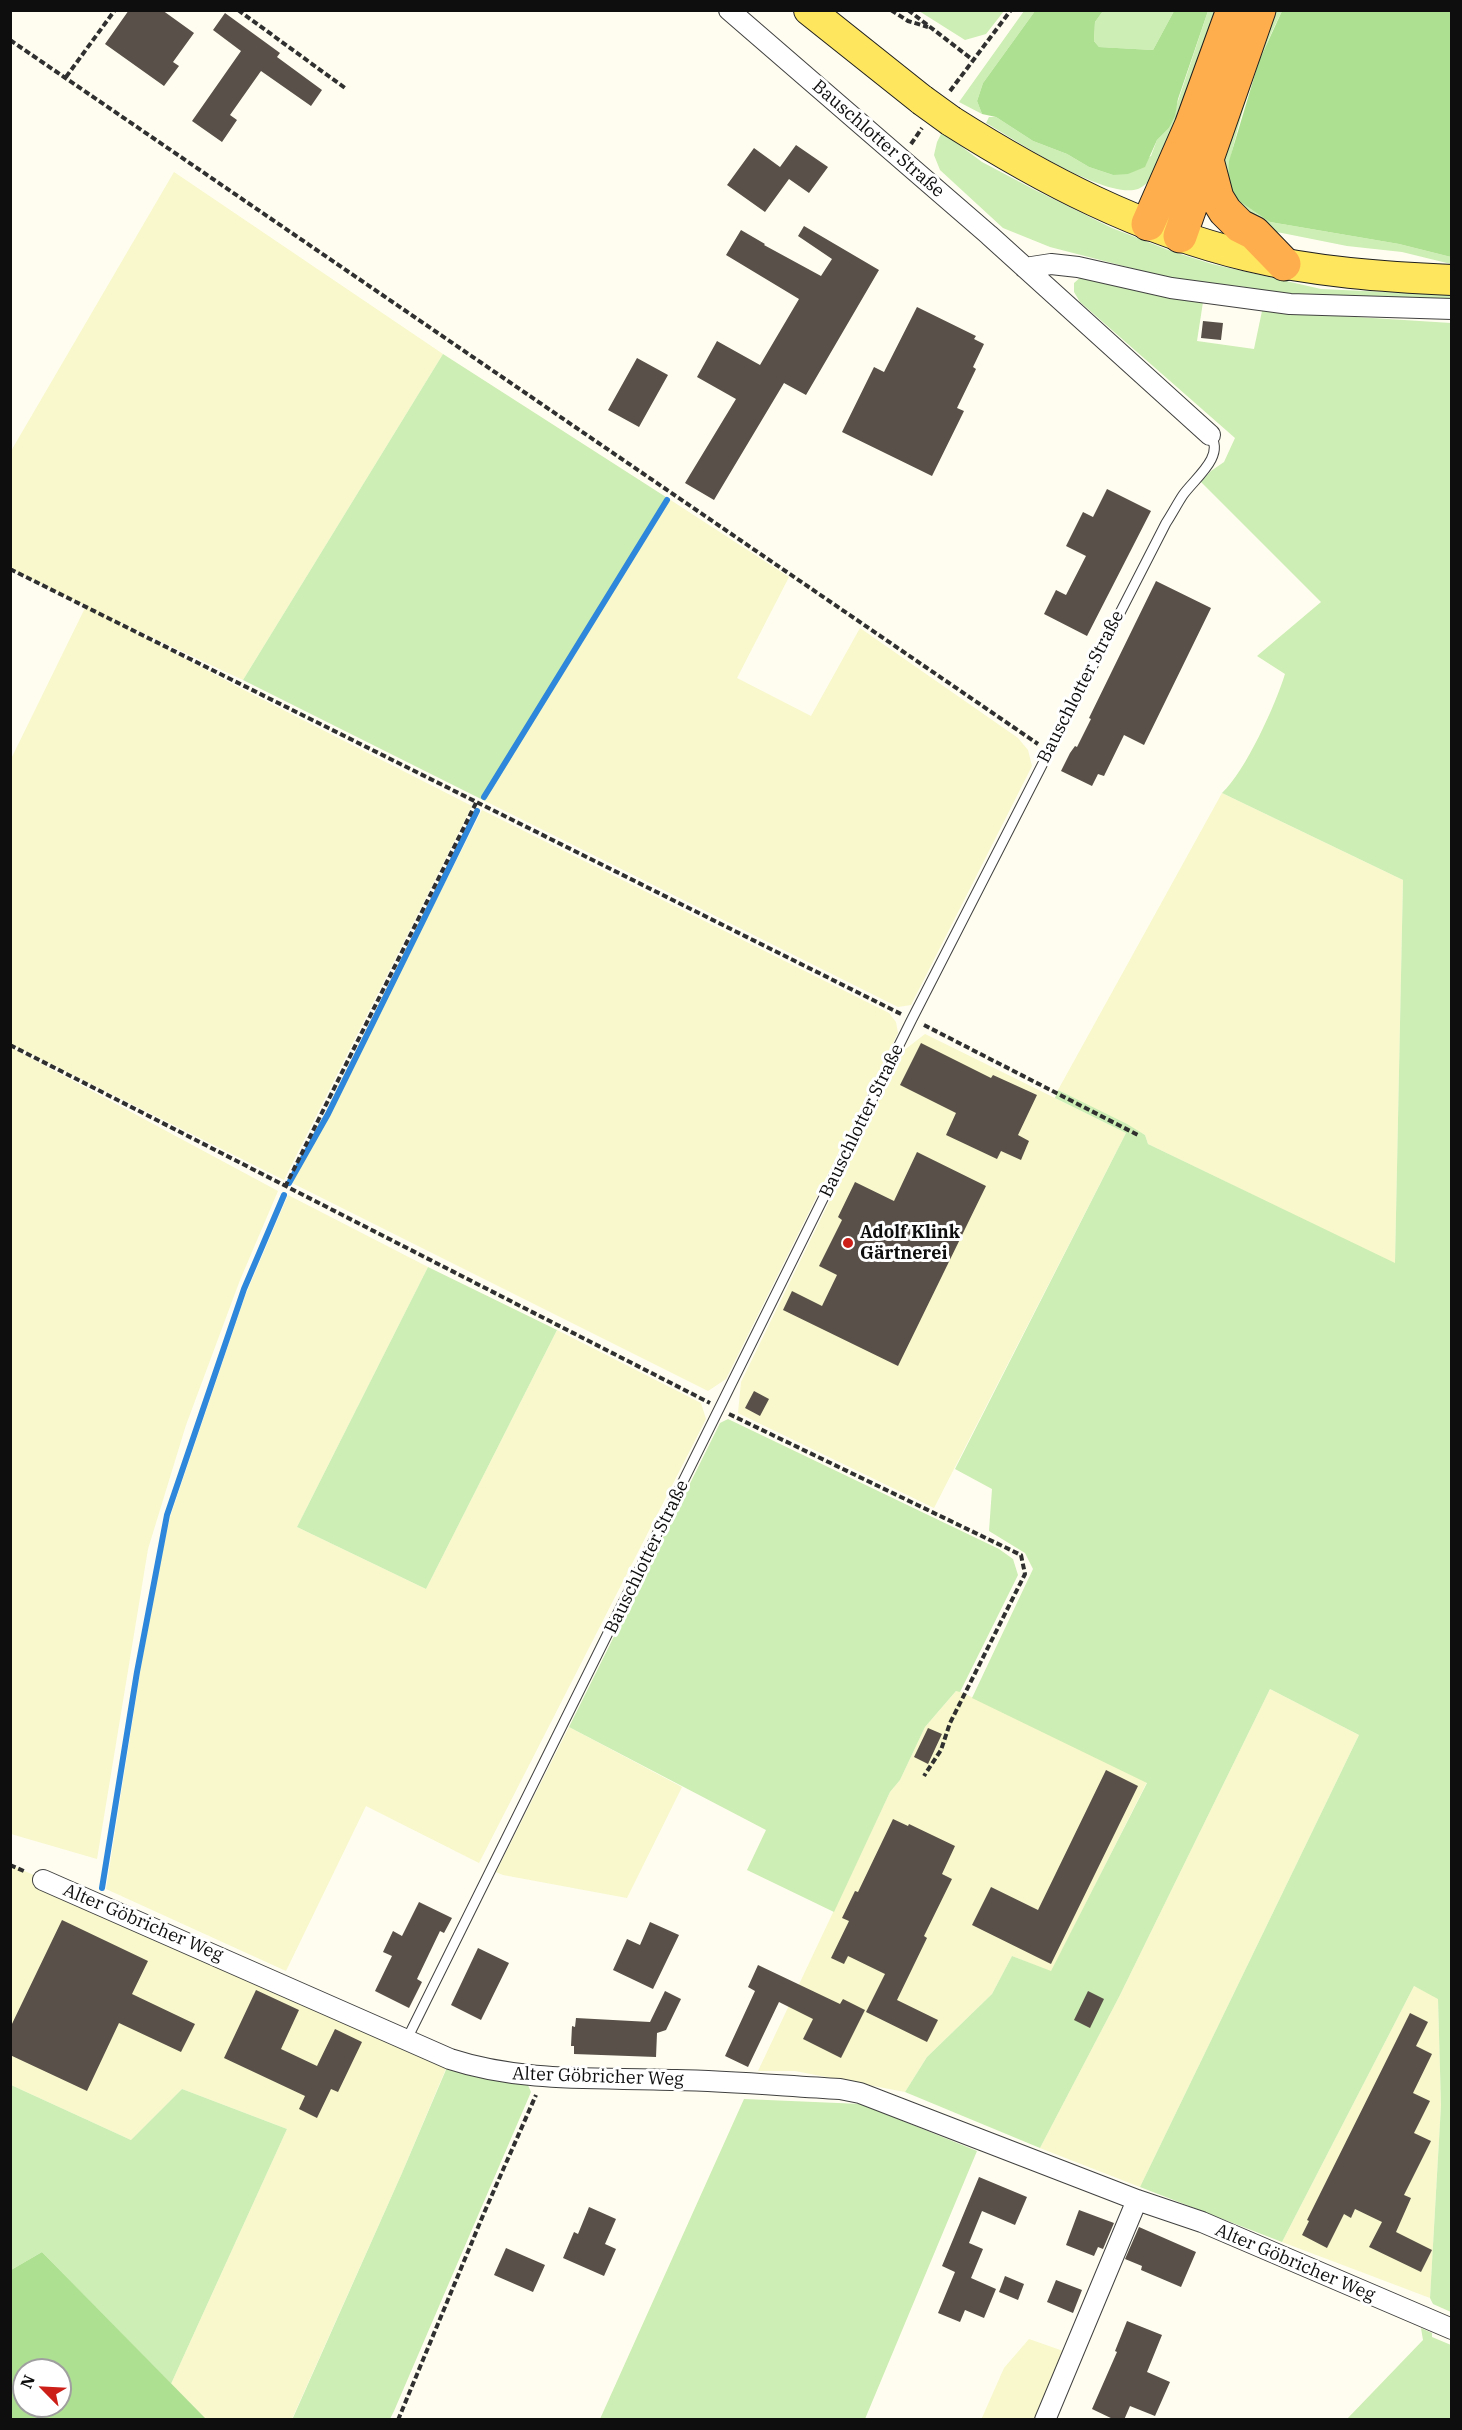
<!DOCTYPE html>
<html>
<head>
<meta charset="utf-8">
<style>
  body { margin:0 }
  #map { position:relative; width:1462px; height:2430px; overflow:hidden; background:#fffdef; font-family:"IBM Plex Serif",serif }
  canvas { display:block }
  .frame { position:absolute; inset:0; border:12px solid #0e0e0e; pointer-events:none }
  .north { position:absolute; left:12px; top:2358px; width:60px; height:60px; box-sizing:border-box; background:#fff; border:2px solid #9f9f9f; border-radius:50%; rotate:294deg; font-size:16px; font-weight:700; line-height:24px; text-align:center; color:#0e0e0e }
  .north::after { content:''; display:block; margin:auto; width:21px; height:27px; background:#cc1f18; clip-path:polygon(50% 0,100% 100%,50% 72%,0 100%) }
</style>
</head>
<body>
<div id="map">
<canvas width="1462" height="2430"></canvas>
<div class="frame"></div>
<div class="north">N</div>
</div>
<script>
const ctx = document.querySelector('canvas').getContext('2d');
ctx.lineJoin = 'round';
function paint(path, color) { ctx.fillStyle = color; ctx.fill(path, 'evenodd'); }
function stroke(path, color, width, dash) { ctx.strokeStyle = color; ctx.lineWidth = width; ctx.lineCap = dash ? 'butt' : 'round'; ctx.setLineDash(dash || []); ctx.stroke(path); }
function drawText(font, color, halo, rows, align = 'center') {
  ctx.font = font + ' "IBM Plex Serif",serif'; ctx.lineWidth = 6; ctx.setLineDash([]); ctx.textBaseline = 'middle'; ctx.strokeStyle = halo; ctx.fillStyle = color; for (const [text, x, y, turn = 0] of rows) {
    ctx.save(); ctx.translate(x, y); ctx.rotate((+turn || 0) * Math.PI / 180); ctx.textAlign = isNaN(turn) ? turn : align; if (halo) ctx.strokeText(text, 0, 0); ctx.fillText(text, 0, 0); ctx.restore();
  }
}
paint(new Path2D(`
  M174,172L443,354L243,680L102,614L238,687L472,806L284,1180L11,1044L10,761L86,606L11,569V451Z
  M669,499L789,577L737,678L811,716L860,628L1018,738L1028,750L1032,766L911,1005L898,1007L485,801Z
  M1222,793L1403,880L1395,1264L1148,1144L1145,1135L1058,1090Z
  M482,810L889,1013L896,1022L898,1033L726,1379L708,1391L292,1183Z
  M925,1034L1126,1133L934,1508L738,1413L741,1382L903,1051Z
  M10,1047L278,1191L240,1280L186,1425L148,1549L97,1859L11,1834Z
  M288,1195L428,1267L297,1527L426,1589L557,1330L701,1403L706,1419L479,1863L366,1806L286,1971L106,1889L149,1616L170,1517L245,1296Z
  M1270,1689L1359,1735L1140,2187L1040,2148L1120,1995Z
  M957,1690L1147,1782L1051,1972L1012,1956L992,1994L927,2057L905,2092L795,2071H758L890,1792L900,1780L925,1727Z
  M569,1727L682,1787L627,1898L503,1875L496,1872Z
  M11,1865L450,2059L402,2173L292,2419H206L171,2384L287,2129L182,2089L131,2140L11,2085Z
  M1414,1986L1438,1998L1441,2105L1430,2298L1282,2242Z
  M1029,2339L1066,2352L1037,2419L981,2420L1004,2368Z`), '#f8f8cc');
paint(new Path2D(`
  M919,11H1004L986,34L965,40Z
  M1024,11H1035L983,83L977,101L982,114L959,102Z
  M1103,11H1174L1153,50L1099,47L1094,41L1095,22Z
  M1208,11H1220L1156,174C1150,180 1145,186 1138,189C1106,200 1015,140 986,123L989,117H996L1033,141L1067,154L1089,167L1113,175L1151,156L1157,140L1169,128Z
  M1269,11H1282C1263,48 1249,87 1238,128C1234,144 1229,160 1228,177L1270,222L1399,244L1451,257V264L1402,252L1347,246L1272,231L1249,220L1218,166Z
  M942,132L982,162L1035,190L1112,228L1171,251L1212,264L1321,289L1451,295V299L1322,300L1245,287L1170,278L1050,247L1003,228L940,170L934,155L937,142Z
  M1081,277L1203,302L1197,341L1254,349L1262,311L1451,323V2312L1433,2304L1430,2298L1441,2105L1438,1999L1414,1986L1282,2242L1140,2187L1359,1735L1270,1689L1120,1995L1040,2148L905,2092L927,2057L992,1994L1012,1956L1051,1971L1147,1783L972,1698L1033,1569L1025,1553L989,1531L992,1489L955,1469L1126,1133L1055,1098L1058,1090L1127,1124L1145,1135L1148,1144L1395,1263L1403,880L1222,793C1245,772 1276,704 1285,674L1257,656L1321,602L1201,482L1211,471L1224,462L1235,438L1080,302L1074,292V283Z
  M443,354L669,499L485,801L243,680Z
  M428,1267L557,1330L426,1589L297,1527Z
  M728,1419L999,1549L1013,1559L1018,1575L960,1692L956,1691L925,1727L900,1780L890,1792L834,1912L747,1870L766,1830L569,1727L720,1423Z
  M448,2065L527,2083L531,2092L394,2411L390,2419L292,2420L402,2173Z
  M11,2085L131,2140L182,2089L287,2129L171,2384L42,2252L11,2270Z
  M744,2099L861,2104L977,2151L865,2419H600Z
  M1421,2328L1432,2333V2337L1451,2345V2419H1347L1423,2340Z`), '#cdeeb4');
paint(new Path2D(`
  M1035,11H1103L1095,22L1094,41L1099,47L1153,50L1174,11H1208L1178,99L1175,116L1169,128L1157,140L1145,167L1128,174L1113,175L1089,167L1067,154L1033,141L996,117L982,114L977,101L983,83Z
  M1282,11H1451V257L1399,244L1270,222L1232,196L1228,177L1229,161L1259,61Z
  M42,2252L206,2419H11V2270ZM24,2370H60V2406H24Z`), '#aee092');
stroke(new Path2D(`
  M484,797L667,500
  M289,1183L328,1114L477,811
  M102,1888L137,1672L167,1515L244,1289L284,1195`), '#2e87da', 6);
paint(new Path2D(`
  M129,10H162L194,33L173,62L179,66L164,86L105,44Z
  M225,13L280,53L277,57L322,90L311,106L261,71L230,115L237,120L222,142L192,121L241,51L213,30Z
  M796,145L828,167L809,193L789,179L765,212L727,185L754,148L780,167Z
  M804,226L879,270L806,395L784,383L714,500L685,483L736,399L697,377L717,341L760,365L799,299L726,255L741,230L765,244L764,245L821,276L832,259L798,236Z
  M917,307L976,336L974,339L984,344L973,367L976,369L957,408L964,411L932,476L842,432L874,367L884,372Z
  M1203,321L1223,323L1221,340L1201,338Z
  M637,358L668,375L639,427L608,410Z
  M1107,489L1151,511L1087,636L1044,614L1056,590L1066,595L1086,556L1066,546L1083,512L1093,517Z
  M1156,581L1211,608L1144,745L1124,735L1104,776L1098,774L1092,786L1061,771L1070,753L1075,746L1077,747L1091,719L1089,718Z
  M921,1043L991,1078L993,1075L1037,1095L1018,1135L1029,1141L1021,1160L1001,1151L997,1159L946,1135L956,1113L900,1085Z
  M917,1152L986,1186L898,1366L783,1310L792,1291L822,1306L837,1275L819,1266L842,1220L838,1217L855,1182L894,1201Z
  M754,1391L769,1399L760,1416L745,1408Z
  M928,1728L942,1734L928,1764L914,1757Z
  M1106,1770L1138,1786L1051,1964L972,1925L991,1887L1038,1910Z
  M893,1819L908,1826L909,1824L955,1846L942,1874L952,1879L924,1936L927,1938L897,2000L938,2020L927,2042L866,2012L885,1974L848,1956L844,1964L831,1958L849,1921L842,1918L855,1891L858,1892Z
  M419,1902L452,1918L444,1933L440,1931L417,1979L422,1982L409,2008L375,1991L392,1956L383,1952L393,1931L402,1936Z
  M62,1920L148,1961L132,1994L195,2024L181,2052L119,2023L87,2091L10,2055V2028Z
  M650,1922L679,1935L653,1989L613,1970L627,1939L640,1945Z
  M478,1948L509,1963L481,2020L451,2005Z
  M758,1965L840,2004L843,1999L865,2010L841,2058L803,2039L813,2019L779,2002L748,2067L725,2056L755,1991L748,1987Z
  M256,1990L299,2010L281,2049L317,2066L335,2029L362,2042L338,2092L331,2089L317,2118L299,2109L305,2096L224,2058Z
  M665,1991L681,1999L666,2030L657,2033L656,2057L574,2054V2046H571L572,2026L575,2027L576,2018L650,2022Z
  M1088,1991L1104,1999L1090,2028L1074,2020Z
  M1410,2013L1428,2022L1416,2046L1432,2054L1413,2093L1430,2101L1414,2133L1431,2141L1404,2195L1411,2198L1396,2232L1432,2250L1421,2272L1369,2247L1382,2222L1355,2209L1351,2218L1344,2214L1327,2248L1302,2235L1309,2221L1307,2220Z
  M979,2177L1027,2197L1015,2225L982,2211L969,2243L983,2249L971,2278L996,2289L984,2318L965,2310L960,2322L938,2313L955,2272L942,2266Z
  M589,2207L616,2219L605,2244L616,2249L604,2276L563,2258L574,2232L578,2234Z
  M1079,2210L1114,2223L1103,2249L1098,2247L1094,2256L1066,2245Z
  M1139,2227L1196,2252L1181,2287L1141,2270L1142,2266L1125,2259Z
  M506,2248L545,2265L533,2292L494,2275Z
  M1005,2276L1024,2284L1018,2300L999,2292Z
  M1056,2280L1082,2290L1073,2313L1047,2302Z
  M1127,2321L1162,2335L1147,2372L1170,2382L1155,2416L1130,2406L1124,2420H1115L1092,2409L1117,2352L1115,2351Z`), '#585049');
const lane = new Path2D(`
  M407,2039L912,1019L1166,523C1172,514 1177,504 1183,495C1194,479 1226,456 1210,435`);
const street = new Path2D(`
  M729,10L989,235L1210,435
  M1025,268L1051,264L1078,267L1171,288L1290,304L1452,309
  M43,1880L450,2059C523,2083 600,2077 676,2080C730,2081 785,2086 840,2089L860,2093L1137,2200L1202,2222L1452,2329
  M1045,2420L1137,2200`);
const primary = new Path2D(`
  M809,10L922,100
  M951,121C1044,180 1140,230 1248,256C1314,272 1384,277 1452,280`);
const highway = new Path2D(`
  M1207,160L1217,198L1225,211L1240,226L1254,233L1284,264
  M1148,224L1191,126L1233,10
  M1180,236L1259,10`);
stroke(lane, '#414141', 11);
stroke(street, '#414141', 22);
stroke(primary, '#1f1f1f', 32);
stroke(highway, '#1f1f1f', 35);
stroke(new Path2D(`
  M238,10L345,88
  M891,10L908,21L928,27
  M908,10L973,60
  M10,40L1038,744
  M66,77L115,10
  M950,91L1011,10
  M911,144L922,128
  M10,569L901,1014
  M924,1025L1138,1135
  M10,1045L710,1403
  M285,1187L476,803
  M729,1414L1021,1555L1025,1574L950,1723L941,1750L924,1776
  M10,1865L26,1872
  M398,2420L484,2213L536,2095`), '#303030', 4, [6, 3]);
stroke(lane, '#fff', 9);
stroke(street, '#fff', 20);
stroke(primary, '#ffe65f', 30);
stroke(highway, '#ffae4d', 33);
const primaryBridge = new Path2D(`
  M922,100L951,121`);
stroke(primaryBridge, '#1f1f1f', 32, []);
stroke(primaryBridge, '#ffe65f', 30);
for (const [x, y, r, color] of [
  [848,1243,6,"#cc1f18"]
]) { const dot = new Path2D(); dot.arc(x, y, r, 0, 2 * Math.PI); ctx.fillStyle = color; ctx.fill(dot); stroke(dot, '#fff', 2); }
drawText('18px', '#0e0e0e', '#fff', [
  ["Bauschlotter Straße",878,139,41],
  ["Bauschlotter Straße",1081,687,-63],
  ["Bauschlotter Straße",862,1121,-64],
  ["Bauschlotter Straße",647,1557,-64],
  ["Alter Göbricher Weg",143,1923,23],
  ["Alter Göbricher Weg",598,2077,2],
  ["Alter Göbricher Weg",1295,2263,23]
]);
drawText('bold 18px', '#0e0e0e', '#fff', [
  ["Adolf Klink",860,1233],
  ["Gärtnerei",860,1254]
], 'left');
</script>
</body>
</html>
